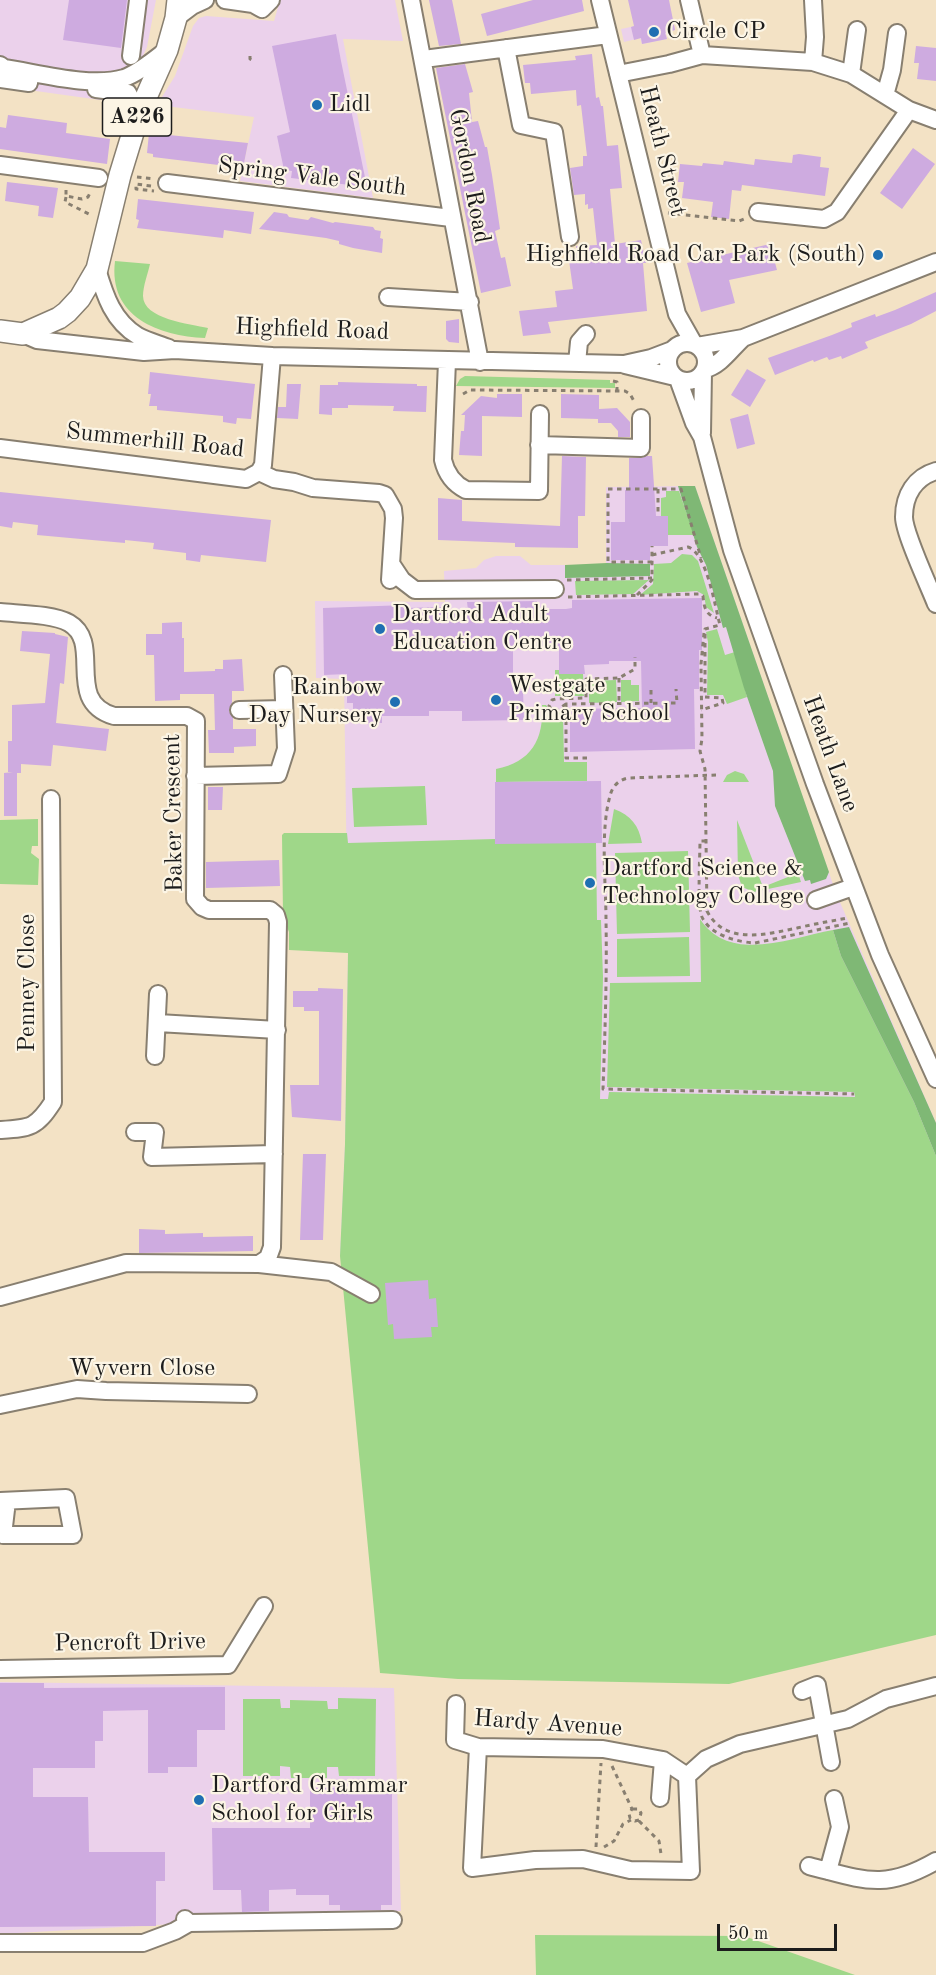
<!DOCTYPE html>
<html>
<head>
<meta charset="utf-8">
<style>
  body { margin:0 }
  #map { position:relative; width:936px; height:1975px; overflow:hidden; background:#f3e2c5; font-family:"Old Standard TT",serif }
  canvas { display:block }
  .scale { position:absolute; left:717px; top:1924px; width:120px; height:27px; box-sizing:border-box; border:3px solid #1c1c1c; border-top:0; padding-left:8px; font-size:18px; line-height:21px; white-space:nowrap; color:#1c1c1c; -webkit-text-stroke:4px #fcf5e5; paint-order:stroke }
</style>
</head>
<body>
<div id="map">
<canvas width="936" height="1975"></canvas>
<div class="scale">50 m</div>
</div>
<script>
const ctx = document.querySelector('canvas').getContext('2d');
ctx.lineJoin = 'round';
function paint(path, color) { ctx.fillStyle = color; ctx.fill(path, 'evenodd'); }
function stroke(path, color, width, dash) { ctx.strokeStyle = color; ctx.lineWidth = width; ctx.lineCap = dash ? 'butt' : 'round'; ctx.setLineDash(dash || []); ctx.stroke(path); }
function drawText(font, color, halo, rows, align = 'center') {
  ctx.font = font + ' "Old Standard TT",serif'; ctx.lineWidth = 4.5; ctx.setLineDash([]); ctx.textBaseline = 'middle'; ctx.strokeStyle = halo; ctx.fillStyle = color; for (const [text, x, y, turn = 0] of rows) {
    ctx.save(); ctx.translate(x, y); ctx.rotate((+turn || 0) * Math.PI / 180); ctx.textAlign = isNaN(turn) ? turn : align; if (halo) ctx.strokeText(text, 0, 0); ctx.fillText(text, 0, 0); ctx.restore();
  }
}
paint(new Path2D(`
  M0,0H156L147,47L122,103L0,86Z
  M280,0H395L403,41L343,39L373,198L240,181L254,117L157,105L175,76L193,26L199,18L206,16L274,21Z
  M673,18L675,30L666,33L667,39L642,44L640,38L624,42L621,29Z
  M695,486L836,893L936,1123V1264L340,1256L345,1144L348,953L344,679L316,678L315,601L445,602L444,571L476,568L484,560L496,556H520L531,565H606V487Z
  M0,1682L394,1688L401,1911L0,1934Z`), '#ebd1eb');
paint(new Path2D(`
  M115,261L150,264C148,273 143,286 143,296C143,319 190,324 208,328L205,338C159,336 108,317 115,261Z
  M465,376L610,380V383H615V388L456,386L460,379Z
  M666,491H679L694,535H668V516H661V498L666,497Z
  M682,554L692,555L698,561L714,613L706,607L704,595L697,591L640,595L653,584L654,564L671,563Z
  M649,580L633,594L576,595L575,581Z
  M717,629L725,655L735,652L747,697L727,704L723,695H707L708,642L706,632Z
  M555,670H559L560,674H583L584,696H555Z
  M616,680L617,702L589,703V681Z
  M621,680H631V685H639V701L621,702Z
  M542,705H546L553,714L563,711L564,762H587V781L496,782V769C531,762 544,740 542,705Z
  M735,771L744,774L749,782H723L727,775Z
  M425,786L427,825L354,827L352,788Z
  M614,809C631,815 639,826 642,843L608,844Z
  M38,819V846H32L31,853L39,859L38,885L0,884V820Z
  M737,820L763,887L798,873L801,882L754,892L742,887L738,875Z
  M284,833H347L348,843L495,839L596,843L597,920H601L603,977L600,1099H608L609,1092L855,1097L854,1092L607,1087L610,983L701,982L700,919C730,965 792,937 833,930L841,956L914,1102L936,1156V1635L729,1684L458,1679L380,1673L340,1256L345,1144L348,953L289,950V932L283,916L282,835Z
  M688,851L689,890L616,892L615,853Z
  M689,893L690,932L617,934L616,895Z
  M689,937L690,976L617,977V939Z
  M338,1698L376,1699L375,1776H339L338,1767H327V1778H291L290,1767L280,1766V1776H243V1699H280L281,1708H290V1700L327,1701L328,1709H338Z
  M535,1935L744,1936L855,1975H536Z`), '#9fd789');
paint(new Path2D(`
  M678,486H695L829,872L826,879L811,884L810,880L805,881L775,806L773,771L744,688L726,627L723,628L706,565L697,547Z
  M607,563L650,564V576L565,578V565Z
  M849,927L936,1123V1156L914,1102L841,956L833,930Z`), '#7fb875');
paint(new Path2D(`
  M69,0H127L121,48L63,40Z
  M429,0H452L461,44L439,46Z
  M533,0H582L584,11L487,36L481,14Z
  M628,0H669L675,30L665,33L667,39L642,44L641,38L634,40L631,27L634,26Z
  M336,34L341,61L367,187L291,178L292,171L284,170L277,136L290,132L272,46Z
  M916,46L936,48V81L917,79L919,63H914Z
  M592,54L596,98L599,97L601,106H603L607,146L618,145L622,188L610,189L615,244L641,240L646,263H643L647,311L548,322L551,333L523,336L519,311L557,307L555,291L573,289L568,253L577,252L576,246L597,245L593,208L588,209V204L585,205V194L574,195L570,168L583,166V156H587L581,105L577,106L576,90L531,94L530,83H525L523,65L576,60L575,56Z
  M465,64L473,92L469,93L472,122L478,121L485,147H487L492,175L500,229L495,231L501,258L505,257L511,286L481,293L436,68Z
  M8,115L67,123L66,133L110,139L107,164L0,149V127L6,128Z
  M149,133L248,143L243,168L153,157V154L147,153Z
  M913,148L935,164L902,209L880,193Z
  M799,154L821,157L820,167L829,168L825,196L742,185L741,191L732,190L729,219L711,217L713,202L682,198L684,182H678L680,164L702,166L703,163L723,165L724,161L754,165L755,159L792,163L793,155Z
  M7,182L58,188L53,218L38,216L39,206L5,201Z
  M138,199L254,212L251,234L224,230L223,238L137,228L139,220L136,219Z
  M274,212L287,214L289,217L308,220L311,217L333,223L335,222L373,227L375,230L381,231L380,238L383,239L382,253L353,248L339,244V241L326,238L259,229Z
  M770,244L777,270L729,280L735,303L701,312L687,263Z
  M936,292V311L911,324L865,342L868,348L842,359L841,356L829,360L827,357L814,362L813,360L775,375L768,358L832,335L852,327L851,323L875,314L876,317L895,310Z
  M459,319V343L449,342L446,339V321Z
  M747,369L766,380L750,407L731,395Z
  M150,372L255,384L251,419L237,418L236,424L223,422V416L157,410V406H149L151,394H148Z
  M338,382L417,384V386H427L426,412L393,411L394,406L348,405V408H332V415L319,414L320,385H338Z
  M287,384H301L298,419L277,418L278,407H286Z
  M497,394H522V417L482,416V456L459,455L461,431H464L465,415H461L481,396L497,398Z
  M561,394L599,395V409L617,408L630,422V437H618V431L611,423H598V419L561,418Z
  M748,414L755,444L737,449L730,419Z
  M562,456L586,457L585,516H578V548L515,547V543L438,540V498L462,500V521L560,526Z
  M647,456H652L656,516H668V546H650V560H611V522H625V490H629V458H641Z
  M0,492L271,520L266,562L201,555L200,562L186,560V553L153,549L154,543L125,540V543L37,535L38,525L13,522L12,528L0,526Z
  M702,598V650H699V689H694L695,749L570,752V709L642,708L641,661H609V664L584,665L585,674H559V646L513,647V691H523L524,720L462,721V711H429V716H382V723H353V703H347V674L324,675L323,608L406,605V608L442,607V611L468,610L467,602L537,601V609H566L572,608V600Z
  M182,622V638H184V672L215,671V669H223V660L242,659L244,691H232V702L229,711L233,718V729H256V746L234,747V753H209L208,730H215L214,694H180V700L155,701L154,655H146V634H162V623Z
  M22,631L55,633V634L68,637L64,684L60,683L56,723L109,729L106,751L53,745L51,766L21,764V773H17V816H4V773L13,772H8V741H12V705L45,703L50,654L20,651Z
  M601,781L602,843L495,844V782Z
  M208,787H223L222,810H208Z
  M279,860L280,886L206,888V862Z
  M318,988L343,989L341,1121L292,1117L290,1085H319V1011H304V1007H293V991H318Z
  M303,1154H326L323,1240H300Z
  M139,1229L165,1230V1234L203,1233V1237L253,1236V1251L139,1253Z
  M428,1280L429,1299L436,1298L438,1327H431L432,1337L394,1339L393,1324L388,1325L385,1283Z
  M0,1683H44V1688L225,1687V1730H197V1767H168V1773H148V1710L103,1711V1741H95V1768H33V1797H88L89,1852H165V1881H156V1926L0,1927Z
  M310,1788H392V1905H381V1910H340V1905H329V1895H296V1889L269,1890V1911L242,1912L241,1890H213L212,1828H310Z`), '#ceabe0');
const minor = new Path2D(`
  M225,0L253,4L262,9L271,0
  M411,0L480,362
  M600,0L677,314L694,344
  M689,0L702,55
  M813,0L815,37L813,62
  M176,18L192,6L205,0
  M506,48L521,125L554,132L570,237
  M131,56L138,0
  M424,59L608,35
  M0,65L4,68C38,73 91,88 124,78C139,73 153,60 167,50
  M618,74L669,64L702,55L813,62L851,74L909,110
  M851,74L857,30
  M0,79L29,83
  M96,89L128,93L139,113
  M885,95L892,70L897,33
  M0,165L99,178
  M167,183L451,218
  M758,212L824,219L837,212L909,110L936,120
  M97,269C105,296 113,321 138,336C147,341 159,344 169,348
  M388,297L470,302
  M23,334L37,340L144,352L175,350L272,356L624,364L651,358L672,350
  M668 362a19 19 0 1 1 38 0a19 19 0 1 1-38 0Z
  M697,346L743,338L936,262
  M447,361L443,460C446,473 454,484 466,490L539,491L540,414
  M577,363L579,342L586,334
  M625,365L675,377
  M705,369C720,366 731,349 742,339
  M678,379L694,423L702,437L732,550L815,784L880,955L936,1079
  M702,433L703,372
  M539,445L641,448V418
  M0,448L246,479L259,472L263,465L272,356
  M936,471C915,477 904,495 904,517C904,533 929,586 936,604
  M259,472L274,479L294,482L313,488L379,493L385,495L393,509L394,518L390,580
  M392,565L402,580L415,590L555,589
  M0,612C19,614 53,614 69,623C104,643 63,701 114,716H187L196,721L195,899L202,907L209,910H270L276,915L278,922L272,1247L268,1258L259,1264L126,1263L0,1297
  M239,710L284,709
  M195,776L278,774L286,749L283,675
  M816,900L853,887
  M158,1023L277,1030
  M155,1056L158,994
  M0,1130C31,1128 36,1128 53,1102L51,799
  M135,1132H155L152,1157L274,1154
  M259,1264L331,1272L371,1294
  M0,1405L77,1389L106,1391L248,1394
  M0,1501L66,1498L73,1535H3L7,1501
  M0,1669L228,1665L264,1606
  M802,1691L817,1685L831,1762
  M456,1704L455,1740L478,1747L603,1749L663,1760L687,1776L706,1759L740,1744L848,1719L886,1699L936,1686
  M478,1747L472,1868L535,1860L583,1859L630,1870L691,1871L687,1776
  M660,1798L663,1760
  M809,1866C864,1880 884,1891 936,1861
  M828,1871L840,1827L834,1799
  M185,1919L189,1923L393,1920
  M0,1943H143L175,1931L189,1923`);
const major = new Path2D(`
  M0,331L23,334L59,318L67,312L80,298L97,269L120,175L139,113L167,50L176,18L178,0`);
stroke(minor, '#887f70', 20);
stroke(major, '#887f70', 24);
stroke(new Path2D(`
  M250,56V59L254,61
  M137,177L154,179
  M151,186L136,184V189L154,191
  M66,190V196L82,199L88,197L90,193
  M66,197L65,202L91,215
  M668,213L739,221L744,219
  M613,381L617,382V391
  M463,394L470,390L625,391L630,394L635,403
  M658,489V516
  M652,555L688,547C707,553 715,607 720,625L705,629V697L722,698L723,703L701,710
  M652,562H608V489H681L701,558
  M567,580L652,578
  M637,595L652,580V546
  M568,597L699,594L703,596C704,608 706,615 717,618
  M704,633L701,664L702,739L700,751L705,769L707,911C725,946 767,934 797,928C814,924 831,921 848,918
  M619,678V703
  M651,690V703
  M566,704L556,711L552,710L549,706L552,700L556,699L586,698V679L619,678L635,669V657
  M587,758H566V704L677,703L676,689
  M716,775L628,778C618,780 612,787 610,796C600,831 606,883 606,920C607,976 605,1032 603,1089L854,1094
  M706,841H700C700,857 697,905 702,917C710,935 737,942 755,943L850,923
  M612,1766L632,1809L629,1814L630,1818L635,1821L639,1820L641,1813L639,1809H632
  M639,1821L659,1841L661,1854
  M596,1847L601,1763
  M604,1847L614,1841L623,1824L631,1820`), '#887f70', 3, [4.5, 4.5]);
stroke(minor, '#fff', 16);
stroke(major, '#fff', 21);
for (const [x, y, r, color] of [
  [654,32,6,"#1f6fb2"],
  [317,105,6,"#1f6fb2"],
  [878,255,6,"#1f6fb2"],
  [380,629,6,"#1f6fb2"],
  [496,700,6,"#1f6fb2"],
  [395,702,6,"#1f6fb2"],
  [590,883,6,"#1f6fb2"],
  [199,1800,6,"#1f6fb2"]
]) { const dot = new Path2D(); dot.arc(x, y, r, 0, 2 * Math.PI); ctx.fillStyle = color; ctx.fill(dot); stroke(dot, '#fcf5e5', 2); }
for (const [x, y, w] of [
  [137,117,69]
]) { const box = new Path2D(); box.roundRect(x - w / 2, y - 19, w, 38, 4.5); ctx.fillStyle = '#fcf5e5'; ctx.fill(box); stroke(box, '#1c1c1c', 1.5); }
drawText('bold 22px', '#1c1c1c', null, [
  ["A226",137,117]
]);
drawText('24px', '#1c1c1c', '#fcf5e5', [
  ["Circle CP",666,32],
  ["Lidl",329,105],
  ["Highfield Road Car Park (South)",866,255,"right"],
  ["Dartford Adult",392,615],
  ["Education Centre",392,643],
  ["Westgate",508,686],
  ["Primary School",508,714],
  ["Rainbow",383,688,"right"],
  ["Day Nursery",383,716,"right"],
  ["Dartford Science &",602,869],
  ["Technology College",602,897],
  ["Dartford Grammar",211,1786],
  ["School for Girls",211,1814]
], 'left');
drawText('24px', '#1c1c1c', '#fcf5e5', [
  ["Heath Street",662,151,76],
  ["Gordon Road",469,176,79],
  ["Spring Vale South",312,177,7],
  ["Highfield Road",312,330,2],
  ["Summerhill Road",155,441,6],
  ["Heath Lane",830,754,70],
  ["Baker Crescent",174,813,-91],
  ["Penney Close",28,983,-90],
  ["Wyvern Close",142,1369],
  ["Pencroft Drive",130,1643,-1],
  ["Hardy Avenue",548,1724,4]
]);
</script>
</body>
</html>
